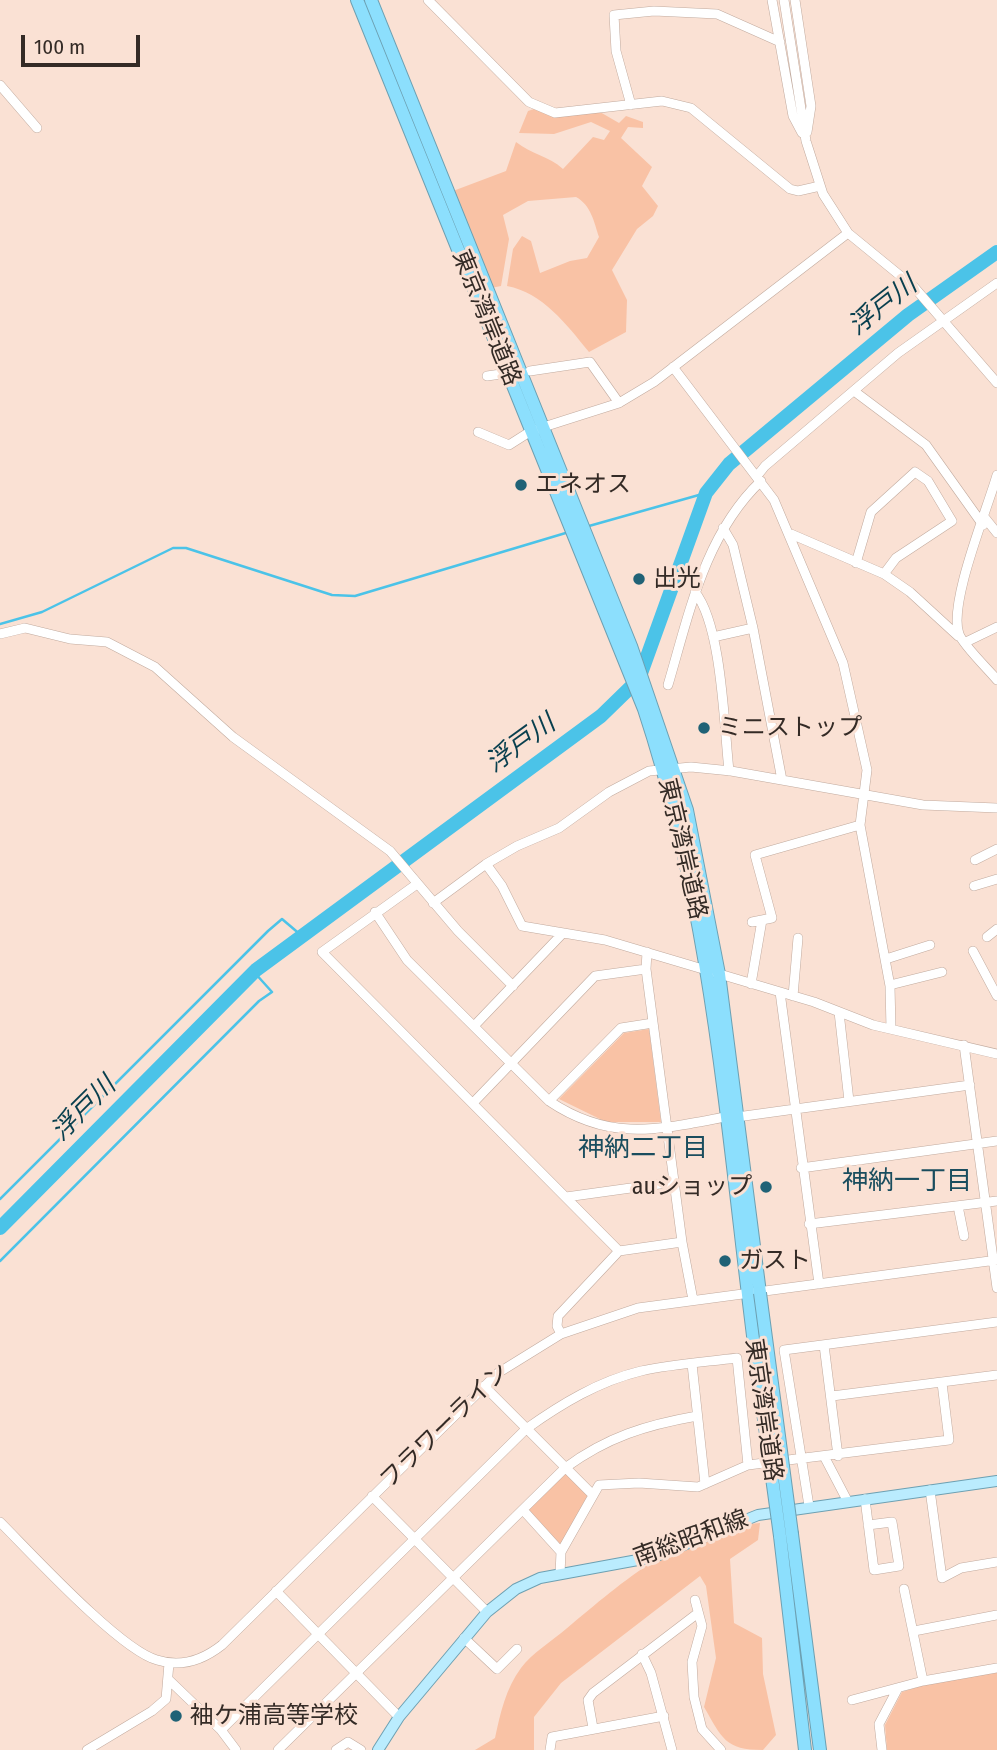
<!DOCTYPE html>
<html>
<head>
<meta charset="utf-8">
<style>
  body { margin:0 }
  #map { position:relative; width:997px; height:1750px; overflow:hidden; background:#fae1d4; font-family:"Fira Sans Condensed",sans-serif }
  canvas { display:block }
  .scale { position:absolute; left:21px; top:35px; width:119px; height:32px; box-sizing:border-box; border:4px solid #342b26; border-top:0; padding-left:9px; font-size:21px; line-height:24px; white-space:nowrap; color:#342b26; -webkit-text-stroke:5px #fae1d4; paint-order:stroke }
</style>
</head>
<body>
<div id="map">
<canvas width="997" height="1750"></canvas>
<div class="scale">100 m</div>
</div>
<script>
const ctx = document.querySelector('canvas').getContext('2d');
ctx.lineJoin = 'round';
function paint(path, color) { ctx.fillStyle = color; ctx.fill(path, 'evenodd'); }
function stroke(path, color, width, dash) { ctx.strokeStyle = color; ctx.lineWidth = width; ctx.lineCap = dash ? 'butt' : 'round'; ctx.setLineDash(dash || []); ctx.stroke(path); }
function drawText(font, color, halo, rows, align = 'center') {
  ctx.font = font + ' "Fira Sans Condensed","Noto Sans JP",sans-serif'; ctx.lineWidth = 6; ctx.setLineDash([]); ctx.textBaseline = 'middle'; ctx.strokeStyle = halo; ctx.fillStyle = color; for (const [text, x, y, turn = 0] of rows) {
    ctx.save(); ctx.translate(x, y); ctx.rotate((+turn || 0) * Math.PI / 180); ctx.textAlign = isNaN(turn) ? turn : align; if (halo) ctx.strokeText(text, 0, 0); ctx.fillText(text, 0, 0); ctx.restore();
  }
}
paint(new Path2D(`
  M534,109L555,115L600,112L619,123L626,116L643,122V128L628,127L621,138L652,167L642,186L658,206L653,216L637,229L612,270L627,300L626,332L589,352C566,324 543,293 507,286L513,249L522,236L531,241L540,273L570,261L587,258L599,237C594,222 591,205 576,197L528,201L503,215L509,239L501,286L491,288L453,191L506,171L516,142C531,154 549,156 563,169L593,137L604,140L610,131L591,122L554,134L519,133L528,111Z
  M649,1029L661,1122H606L559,1099L624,1033Z
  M565,1473L588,1495L560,1546L527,1510Z
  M760,1523L758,1540L730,1559L734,1623L762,1638L763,1674L776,1735L763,1750C725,1750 722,1738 704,1707L716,1658L706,1586L700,1576L561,1683L534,1717V1750H475L495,1738C500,1714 506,1688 521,1668C532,1653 552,1641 566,1629C625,1580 680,1530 760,1523Z
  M997,1670V1750H887L885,1725L902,1692L930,1683Z`), '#f9c2a5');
stroke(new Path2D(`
  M589,526L706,493
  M0,624L42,612L173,548H186L332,595L355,596L569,532
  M0,1199L268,931L282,919L302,936
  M0,1261L259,1001L272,992L254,972`), '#4bc3e8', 2.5);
stroke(new Path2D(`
  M0,1228L256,970L601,716L639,679L706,493L729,464L908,315L997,252`), '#4bc3e8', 14);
const minor = new Path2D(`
  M428,0L529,102L555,113L662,101L691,108L790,189L798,191L820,186
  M772,0L793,116L802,133
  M784,0L806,141L823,194L848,233L914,287L997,383
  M795,0L811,106L807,132
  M0,85L37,128
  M631,105L616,51L614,15L654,11L717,14L780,42
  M673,367L774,500L843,663L867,770L860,825L890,986L891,1029
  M530,371L590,362L619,403
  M487,376L501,374
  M854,391L926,445L983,525
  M478,432L509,445L531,431L619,403L654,382L848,233
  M997,475C987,510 948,604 959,634C963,645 988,669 997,680
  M757,476L765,466L898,353L997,283
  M985,518L997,533
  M723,528L733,545L753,628L782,780
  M791,534L884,574L910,592L958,636
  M856,563L871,512L915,472L928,481L952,521L896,558L884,574
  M695,592C722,626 724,726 729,771
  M0,634L25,628L70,639L107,642L155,667L233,737L390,851L458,931L513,986
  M713,637L753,628
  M966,642L997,627
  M668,685C689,614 705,534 761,481
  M975,860L997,849
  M486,864L502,886L522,926L605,940L814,1002L873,1025L997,1054
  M417,884L322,952L619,1251
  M974,886L997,879
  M433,903L486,864L517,846L559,828L609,792L649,771L691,767L731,771L923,805L997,808
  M375,912L407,960L549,1101C610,1142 657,1130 725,1117
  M752,922L772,918L755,855L860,825
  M987,937L997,929
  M973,951L997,996
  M647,952L646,969L682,1242L693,1300
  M886,959L930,945
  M751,984L762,920
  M890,985L942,972
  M780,992L819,1284
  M793,996L798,938
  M839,1012L849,1101
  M475,1025L563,933
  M964,1045L997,1288
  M549,1101L621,1028L653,1023
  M473,1103L595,976L646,969
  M737,1117L970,1085
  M801,1168L997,1141
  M566,1197L674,1182
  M958,1206L964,1236
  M809,1224L997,1201
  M561,1334L557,1326L558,1316L619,1251L682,1242
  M824,1345L838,1456
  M692,1364L705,1484
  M484,1386L592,1494
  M832,1396L997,1375
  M825,1458L848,1502
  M748,1465L949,1440L942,1383
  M930,1490L942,1578L961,1568L997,1562
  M372,1496L487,1612
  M865,1499L874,1570L899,1566L892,1522L868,1525
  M809,1506L784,1350L997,1322
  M523,1510L561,1552
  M0,1522C31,1553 120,1650 157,1660C182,1668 203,1660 222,1645L498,1373L561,1334L638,1308L997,1260
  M904,1589L923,1681
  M276,1591L399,1717
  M695,1600L702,1626L692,1662L694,1697L702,1729L721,1750
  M914,1631L997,1615
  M464,1638L497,1669L517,1649
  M642,1654L651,1673L672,1750
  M169,1680L221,1730L236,1750
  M852,1700L923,1681L997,1668
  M593,1728L588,1700L593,1693L698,1613
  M221,1730L526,1429C561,1404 599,1381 641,1371C672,1364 705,1362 737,1358L748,1465L698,1487L639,1483L599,1485L561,1552L560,1574
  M87,1750L152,1711L166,1699L169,1663
  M278,1750L565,1468C607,1437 646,1425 697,1416
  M336,1750L348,1742L361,1750
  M550,1750L552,1737L664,1716
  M882,1750L879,1724L898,1688`);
const major = new Path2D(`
  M378,1750L399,1717L487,1612L516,1589L540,1578L654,1557L758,1515L997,1481`);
const highway = new Path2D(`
  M357,0L644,709C717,929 729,1162 760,1390
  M371,0L631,646L687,810L719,974L760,1293
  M792,1534L820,1750
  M780,1536L805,1750`);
stroke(minor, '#c1aa9e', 10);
stroke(major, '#6da0b2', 12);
stroke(highway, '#6da0b2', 14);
stroke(minor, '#fff', 9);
stroke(major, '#baecfe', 10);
stroke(highway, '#8cdffd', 12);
const highwayBridge = new Path2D(`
  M760,1293L792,1534
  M760,1390L780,1536`);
stroke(highwayBridge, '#6da0b2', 14, []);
stroke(highwayBridge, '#8cdffd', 12);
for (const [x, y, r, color] of [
  [521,485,7,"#206276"],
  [639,579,7,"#206276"],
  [704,728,7,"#206276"],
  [766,1187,7,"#206276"],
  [725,1261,7,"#206276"],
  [176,1716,7,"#206276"]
]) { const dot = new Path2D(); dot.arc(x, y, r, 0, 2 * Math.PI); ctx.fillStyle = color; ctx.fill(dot); stroke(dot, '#fae1d4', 2.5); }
drawText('24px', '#342b26', '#fae1d4', [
  ["東京湾岸道路",486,318,68],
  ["東京湾岸道路",682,849,77],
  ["東京湾岸道路",763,1410,82],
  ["フラワーライン",445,1426,-44],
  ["南総昭和線",691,1539,-20]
]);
drawText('24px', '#342b26', '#fae1d4', [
  ["エネオス",535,485],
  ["出光",653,579],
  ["ミニストップ",718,728],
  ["auショップ",752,1187,"right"],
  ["ガスト",739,1261],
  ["袖ケ浦高等学校",190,1716]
], 'left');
drawText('italic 26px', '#083f4e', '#fae1d4', [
  ["浮戸川",883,306,-38],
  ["浮戸川",521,744,-36],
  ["浮戸川",84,1109,-45]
]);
drawText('26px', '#1a4d5e', '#fae1d4', [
  ["神納二丁目",643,1149],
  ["神納一丁目",907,1182]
]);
</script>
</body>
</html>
